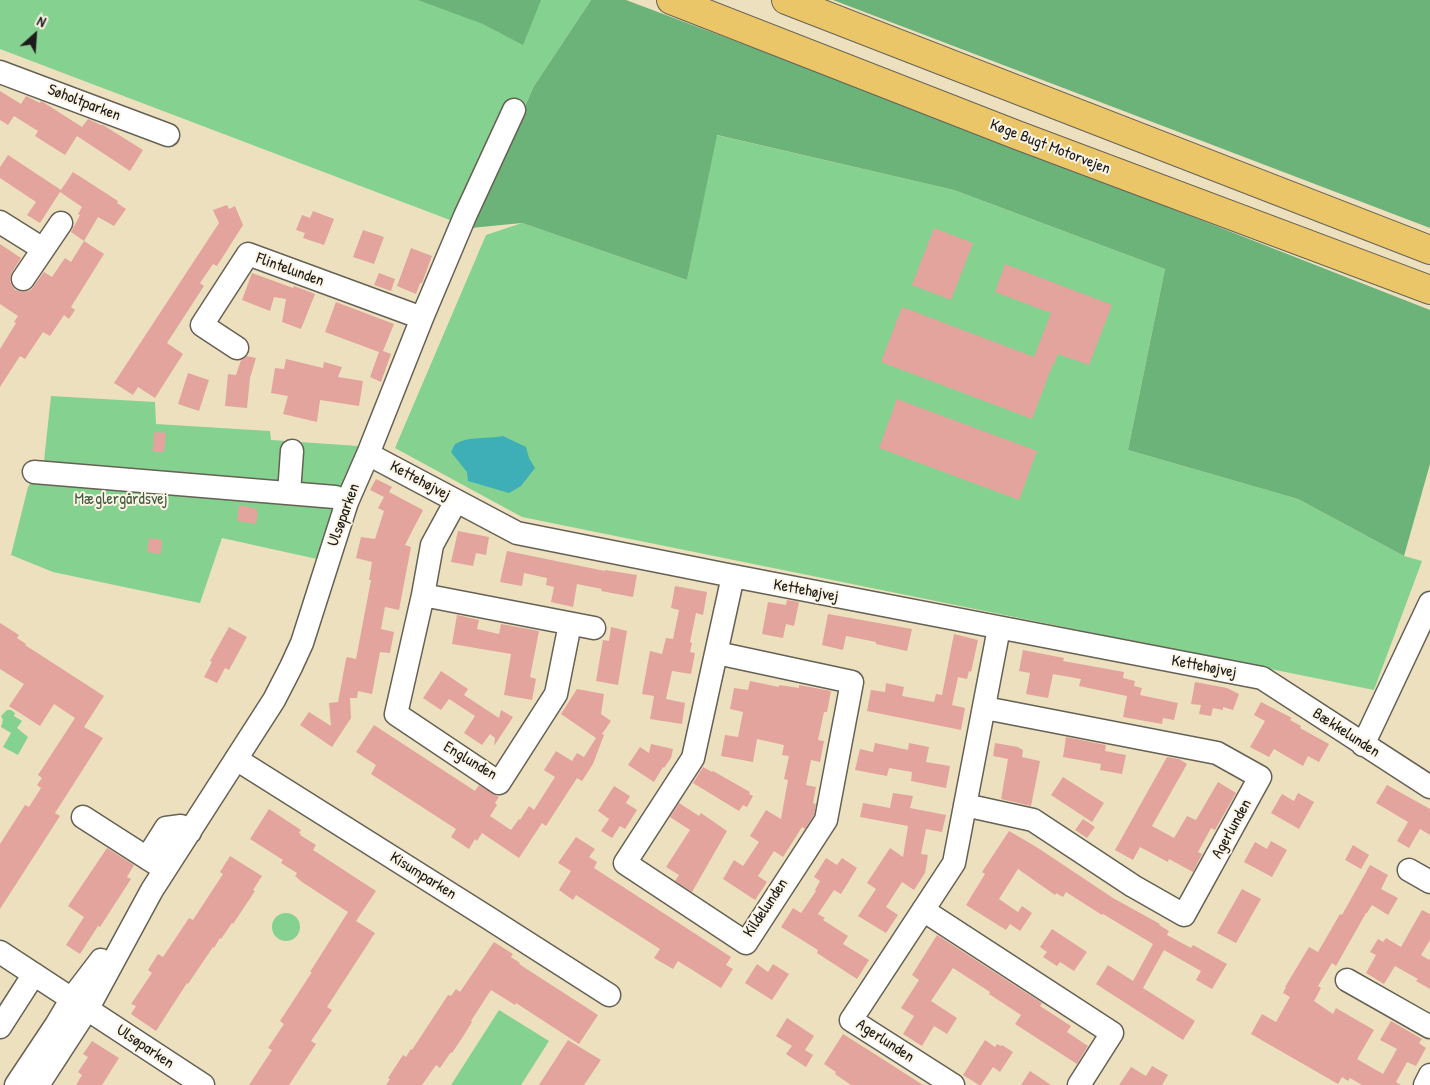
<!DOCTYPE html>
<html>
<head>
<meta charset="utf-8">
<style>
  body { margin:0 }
  #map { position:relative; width:1430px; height:1085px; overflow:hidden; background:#ede0be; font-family:"Patrick Hand",sans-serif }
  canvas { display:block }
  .north { position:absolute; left:10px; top:10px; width:50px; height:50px; -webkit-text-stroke:4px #fcf5e5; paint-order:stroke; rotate:26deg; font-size:14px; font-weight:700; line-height:20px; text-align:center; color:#1c1c1c }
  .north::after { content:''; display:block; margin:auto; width:18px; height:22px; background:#1c1c1c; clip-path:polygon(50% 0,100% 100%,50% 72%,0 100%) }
</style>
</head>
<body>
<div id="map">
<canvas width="1430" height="1085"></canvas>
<div class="north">N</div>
</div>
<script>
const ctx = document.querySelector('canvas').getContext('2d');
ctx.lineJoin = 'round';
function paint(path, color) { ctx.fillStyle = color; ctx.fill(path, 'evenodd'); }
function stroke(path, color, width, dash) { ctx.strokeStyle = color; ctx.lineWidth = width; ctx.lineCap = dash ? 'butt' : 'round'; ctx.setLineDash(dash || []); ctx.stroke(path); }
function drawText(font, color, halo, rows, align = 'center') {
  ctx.font = font + ' "Patrick Hand",sans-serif'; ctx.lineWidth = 4; ctx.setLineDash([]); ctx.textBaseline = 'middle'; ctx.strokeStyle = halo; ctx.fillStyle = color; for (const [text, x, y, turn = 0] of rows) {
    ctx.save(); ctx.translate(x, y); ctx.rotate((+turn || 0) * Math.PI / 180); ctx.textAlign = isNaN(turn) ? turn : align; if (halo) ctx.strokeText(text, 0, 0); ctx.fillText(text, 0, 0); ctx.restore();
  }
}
paint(new Path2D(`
  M0,0H591L534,86L471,228L0,49Z
  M716,135L954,190L1165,269L1128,450L1298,499L1404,556L1422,561L1374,690L522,517L395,448L486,235L522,223L687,280Z
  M51,396L155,402L156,424L270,431L271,440L358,446L317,559L222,538L200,603L53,572L11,555L28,487L44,461Z
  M7,710H11L15,713L14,716L22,721L17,728L28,737L18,755L3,747L11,733L1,727L3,720L1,716Z
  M272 927a14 14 0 1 1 28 0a14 14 0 1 1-28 0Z
  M499,1010L549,1041L521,1085H451Z`), '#85d18f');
paint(new Path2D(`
  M418,0H541L523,45L483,24Z
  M591,0H626L969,129L1430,310V464L1404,556L1298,499L1128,450L1165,269L954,190L717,135L687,280L522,223L471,228L534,86Z
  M833,0H1430V228Z`), '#6cb37a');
paint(new Path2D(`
  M503,436L526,447L529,458L535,468L521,486L509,493L468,481L467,472L451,452L455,444C469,436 487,439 503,436Z`), '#3eafb6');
paint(new Path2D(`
  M0,91L21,104L26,96L40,103L41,101L43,102L82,127L88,119L101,125H103L143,150L130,171L77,136L65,155L35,136L38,131L14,116L8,125L0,120Z
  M8,155L61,190L73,172L118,201L117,203L126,209L114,226L98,217L84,241L71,232L80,215L78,214L82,207L60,192L40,223L27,215L36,202L0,178V167Z
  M227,205L229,209L235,206L243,225L217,266L213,264L200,283L204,286L167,343L183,354L155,398L138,387L133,395L114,383L219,223L213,210Z
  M313,211L334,219L324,245L303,238L305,233L296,230L302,215L310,218Z
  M934,228L973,243L951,300L912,285Z
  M363,230L384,237L374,264L353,257Z
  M84,241L104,254L71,307L75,310L69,319L64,315L50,336L43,332L25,359L20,356L0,387V349L16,323L14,322L18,316L0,304V244L21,258L12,272L10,279L11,284L15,290L23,292L31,290L44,272L52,277L65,258L71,262Z
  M411,248L432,256L422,283H420L416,294L397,286Z
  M1005,264L1112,305L1089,365L1058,354L1054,365L1053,364L1032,419L881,362L902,307L1034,357L1051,313L995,292Z
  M252,273L293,288L294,286L315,294L301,329L282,322L286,299L274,297L270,311L242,300Z
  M379,273L395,279L391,291L374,285Z
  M336,302L394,324L383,351L391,354L381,382L370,377L379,352L325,332Z
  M247,356L256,358L250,378L247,408L225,406L228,374L236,375L241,360Z
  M286,359L323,368L324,362L342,367L338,377L363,381L359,406L320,400L317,422L283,414L288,396L271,393L275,368L284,369Z
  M188,373L209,380L199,411L178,404Z
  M897,399L1037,451L1019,500L879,448Z
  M154,432L166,433L164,452H153Z
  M376,479L392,487L389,492L423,510L405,545L411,547L399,610L385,607L381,629L394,632L390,653L380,652L372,694L358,691L357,698H350L351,718L332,747L300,725L309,712L331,726L329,703L338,702L346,659L347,657L356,659L371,580H369L372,562L356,558L361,537L375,539L384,511L378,508L384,497L370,490Z
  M239,505L257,509V513H258L256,524L237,521Z
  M458,531L489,537L486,555L476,553L473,566L451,562Z
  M149,538L162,540L161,554L147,552Z
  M507,551L605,571V570L637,575L633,597L601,591L602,589L577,584L573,607L551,602L554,587L546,585L547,578L524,573L522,586L500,582Z
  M675,586L707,592L703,615L696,613L690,642L692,643L690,652L695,653L691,674L672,671L666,699L685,703L682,724L650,719L654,696L642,694L650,651L662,654L666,638L673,639L679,610L671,608Z
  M787,600L799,602L794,626L786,624L783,638L762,634L768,602L786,605Z
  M828,614L912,629L907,651L876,644V642L846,636L843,650L822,645Z
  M457,615L479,620L477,629L499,634L501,624L539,631L530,677L536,679L532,700L504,695L511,654L452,644Z
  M0,623L19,635L17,638L26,644L25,645L104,696L84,727L103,738L55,813L60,816L0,909V844L25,805L29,807L41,788L37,785L42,778L38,775L75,718L54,704L40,726L9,706L24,684L0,669Z
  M229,627L247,637L229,670L225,668L217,683L204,677L212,662L210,661Z
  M611,627L627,631L618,685L596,681L603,640L609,641Z
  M954,634L978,640L971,672L969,671L967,679L958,677L952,705L965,708L961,730L867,711L871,690L885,692L886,683L904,687L902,696L934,702L936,694L942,695Z
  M1023,650L1064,658L1063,661L1124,672L1123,678L1135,681L1134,686L1142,688L1140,695L1178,703L1174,720L1163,718L1162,724L1123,717L1127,696L1079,686L1081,679L1053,674L1048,698L1026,694L1030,673L1019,671Z
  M441,671L468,689L464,695L499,718L501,710L513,717L494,746L495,738L490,734L482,745L464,733L475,716L449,699L441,710L423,698Z
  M750,681L779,687V685L799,688V685L831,691L827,712H824L818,740L824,741L820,762L811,760L806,785L816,787L813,803L816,804L814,815L805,829L802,827L783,857L774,851L758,876L767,882L755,900L723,879L734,860L743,866L759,842L750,836L766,810L781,819L788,780L784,779L789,756L782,755L784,745L757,739L753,762L721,756L725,735L738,737L743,712L730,709L734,688L748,690Z
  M1195,682L1227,688L1239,694L1233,710L1223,707V710L1213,708L1211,716L1199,714L1201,705L1191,704Z
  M577,689L604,694L601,714L611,721L602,734L604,735L593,764L582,781L577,778L546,826L542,823L519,858L482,833L477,841L475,839L469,849L451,837L456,829L371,774L376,765L356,752L374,725L475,791L479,785L499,797L495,803L497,805L490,816L511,830L519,819L520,820L529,806L534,810L555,777L544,770L556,751L572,761L577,753L584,757L596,738L561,714Z
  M1261,702L1292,718L1290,720L1301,726L1300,728L1329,744L1319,762L1308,756L1303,766L1274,749L1269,757L1250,747L1265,721L1254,715Z
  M1066,737L1106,745L1105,751L1126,755L1122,774L1100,770L1101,764L1063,757Z
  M875,743L908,750L909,743L929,747L926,762L950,766L946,788L911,781L912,772L889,768L887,776L855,770L860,749L873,752Z
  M995,743L1018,747L1023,750L1022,757L1040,761L1031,806L1001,799L1008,759L993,756Z
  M651,744L673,749L671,758L664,768L663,767L654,782L628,765L640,747L649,753Z
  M1167,757L1179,759L1187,764L1152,826L1174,838L1187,816L1196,820L1218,782L1236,793L1215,830L1211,828L1198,852L1202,854L1193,872L1169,859L1168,862L1140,847L1133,860L1115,850Z
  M703,767L712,772L713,771L750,792L749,794L753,796L747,807L743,805L739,811L693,783Z
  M1063,777L1104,803L1092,822L1051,795Z
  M1387,785L1430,809V835L1420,829L1409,848L1397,841L1408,822L1376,803Z
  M614,786L630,796L626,803L637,810L625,829L620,826L612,838L601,831L609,819L598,811Z
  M893,793L913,796L910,808L946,815L942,832L926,829L921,854L928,855L925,873L914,890L902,882L886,907L898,915L886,933L858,916L876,889L867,883L890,848L903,857L908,826L860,817L863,803L890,808Z
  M1298,793L1314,802L1299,829L1271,813L1282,794L1294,801Z
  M679,803L699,816L701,813L727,831L692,892L675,881L679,875L666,867L690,830L670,817Z
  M269,809L301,830L299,833L301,834L300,835L316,845L313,850L376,891L356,921L375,933L327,1007L332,1010L311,1041L316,1044L289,1085H249L272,1050L268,1048L284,1024L280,1021L312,972H310L348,912L302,882L295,876L297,873L281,863L283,860L250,839Z
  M1083,819L1095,827L1087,838L1075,830Z
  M1009,831L1038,848L1113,898L1160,924L1159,925L1169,931L1167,935L1191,948L1193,945L1227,964L1212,989L1196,980L1201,971L1164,950L1143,988L1195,1021L1183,1040L1096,984L1108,965L1133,981L1153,944L1103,914L1102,915L1066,892L1063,897L1056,893L1055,895L1018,869L999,899L1018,912L1022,906L1032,913L1020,931L1010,924L1006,930L966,905L985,874L982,872Z
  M576,837L595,849L589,857L597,862L594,868L731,957L726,965L733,969L721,988L678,961L673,969L654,958L660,949L576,895L573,900L559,890L571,871L558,863Z
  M1271,841L1287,850L1272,877L1244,862L1255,842L1267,849Z
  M1353,845L1369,855L1361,869L1345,860Z
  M107,848L134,865L127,877L131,879L100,927L98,926L80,954L66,945L84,917L68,906Z
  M230,856L262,876L253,890L255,891L233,924L232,923L221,939L220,938L214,948L213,947L188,984L187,983L156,1031L131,1014L136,1006L131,1004L152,973L148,970L158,954L163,957L189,918L193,920L223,874L220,872Z
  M826,858L837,865L842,858L857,868L841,894L834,890L818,914L825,918L823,920L848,936L843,944L869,960L857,979L817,953L818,950L781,927L793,908L801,913L816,891L815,890L820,881L814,877Z
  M1370,865L1388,875L1381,889L1398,898L1388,915L1372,905L1367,913H1366L1336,966L1332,963L1318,986L1321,988L1314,1001L1333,1014L1336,1008L1374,1030L1357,1059L1383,1074L1397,1049L1380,1040L1391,1021L1422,1039L1419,1043L1426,1048L1416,1066L1407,1062L1396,1082L1401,1085H1362L1350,1078L1348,1081L1342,1077L1338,1084L1251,1034L1262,1014L1276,1022L1290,997L1283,993L1286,987H1285L1309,947L1318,952L1340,914L1342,915Z
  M1242,889L1261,899L1236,943L1217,933Z
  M1422,910L1430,914V940L1421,955L1429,960L1430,958V989L1416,981L1418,979L1395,966L1384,984L1366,973L1376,955L1370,952L1378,939L1383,942L1386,938L1401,947Z
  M1052,929L1087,952L1074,971L1060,962L1057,966L1043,957L1047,952L1040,947Z
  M937,935L1042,1003L1040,1006L1071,1026L1067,1032L1088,1046L1077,1064L1015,1024L1021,1015L989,994L990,992L953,968L931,1001L957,1018L947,1034L934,1026L922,1046L903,1034L914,1016L901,1008L919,980L912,975Z
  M494,942L513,954L511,957L520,963L519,964L598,1015L579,1044L516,1003L515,1005L491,990L471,1021L472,1022L464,1035L452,1053L451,1052L440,1068L436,1065L422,1085H386L390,1079L388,1078L403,1055L406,1057L411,1049L412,1050L448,995L451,996L456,989L460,992Z
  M757,964L768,972L773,964L789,974L772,1000L745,983Z
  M787,1018L814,1036L805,1050L813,1055L806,1067L786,1054L792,1046L776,1036Z
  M843,1034L870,1051L923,1085H851L835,1074L836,1072L824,1064Z
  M568,1040L601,1060L584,1085H539Z
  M985,1040L995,1047L997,1044L1001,1046L1002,1045L1013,1052L1000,1072L993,1067L981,1085H979L963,1075Z
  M92,1041L119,1058L102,1085H76L82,1075L78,1072L88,1057L83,1054Z
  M1152,1066L1168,1075L1162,1085H1119L1131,1067L1146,1076Z
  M1030,1071L1051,1085H1021Z`), '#e2a49d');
const minor = new Path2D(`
  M0,72L168,135
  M0,222L43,249
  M23,279L61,223
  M237,348L202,325L248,254L422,318
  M368,454L517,533L733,576L1262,678L1430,787
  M34,472L335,497L347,502
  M289,493L292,451
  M456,501L432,545L423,595L396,714L499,783L556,694L570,624
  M423,595L594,628
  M717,653L852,682L826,820L746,943L625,863L693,758L733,576
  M1363,745L1430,603
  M236,759L487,917L609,995
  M965,805L1033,820L1133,886L1184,915L1260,777L1217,753L985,708
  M83,817L147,858
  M165,869L147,858L166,828L181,826L190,832
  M1409,870L1430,882
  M923,910L1112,1033L1079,1085
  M0,952L203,1085
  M1347,980L1430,1027
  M0,1027L34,974
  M16,1085L56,1025L72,998L101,960
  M38,1085L88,1008L152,890L274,700L291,667L302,643L347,502L368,454L422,318L465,216L514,110
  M953,1085L851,1020L954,863L999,628
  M1425,1085L1430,1075`);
const highway = new Path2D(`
  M671,0L1017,135L1430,290
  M786,0L1430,250`);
stroke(minor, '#656155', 25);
stroke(highway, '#656155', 30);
stroke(minor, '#fff', 22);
stroke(highway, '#ebc669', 28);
drawText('16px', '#1c1c1c', '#fcf5e5', [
  ["Søholtparken",84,103,21],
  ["Køge Bugt Motorvejen",1050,147,21],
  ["Flintelunden",290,270,20],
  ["Kettehøjvej",420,481,28],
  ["Ulsøparken",344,515,-70],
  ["Kettehøjvej",806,591,11],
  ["Kettehøjvej",1204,667,11],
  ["Bækkelunden",1346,733,33],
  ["Englunden",470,761,31],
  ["Agerlunden",1232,829,-61],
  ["Kisumparken",423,876,32],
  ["Kildelunden",766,908,-56],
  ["Agerlunden",885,1041,33],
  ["Ulsøparken",145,1047,34]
]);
drawText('16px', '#415b44', '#fcf5e5', [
  ["Mæglergårdsvej",121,500]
]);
</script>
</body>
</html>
